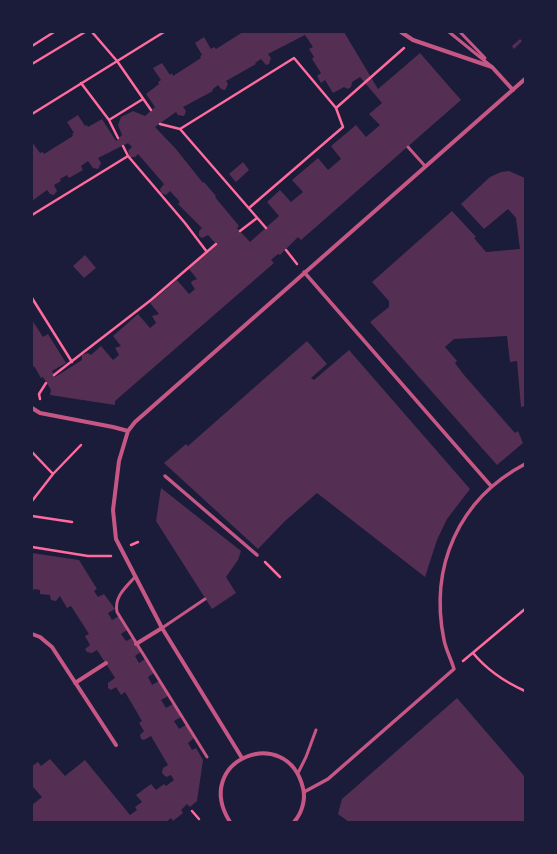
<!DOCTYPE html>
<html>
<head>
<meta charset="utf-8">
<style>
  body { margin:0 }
  #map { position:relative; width:557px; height:854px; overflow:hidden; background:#1b1b3a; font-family:"Roboto Condensed",sans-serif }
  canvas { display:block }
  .frame { position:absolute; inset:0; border:33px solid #1b1b3a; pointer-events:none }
</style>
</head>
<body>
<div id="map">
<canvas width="557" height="854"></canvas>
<div class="frame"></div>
</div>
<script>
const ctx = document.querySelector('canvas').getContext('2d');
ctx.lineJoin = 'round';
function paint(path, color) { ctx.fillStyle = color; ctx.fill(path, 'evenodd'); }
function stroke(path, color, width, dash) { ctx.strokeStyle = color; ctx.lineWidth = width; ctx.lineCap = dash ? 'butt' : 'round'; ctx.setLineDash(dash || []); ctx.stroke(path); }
paint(new Path2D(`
  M243,32H344L378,89L420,53L461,100L301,240L298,237L280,255L278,254L271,260L274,263L115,401V405L50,395L51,390L43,377L41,378L34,366L32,368V320L43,337L48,334L66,363L52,371L55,377L82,360V355L88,353L91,355L101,346L113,360L119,355L115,348L121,346L113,336L138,314L150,328L156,323L152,316L159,314L150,303L177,280L189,294L195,289L191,283L192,281L197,279L189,269L217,245L208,235L202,238L199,236V231L202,228L178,204L180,202L170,191L166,195L161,193L160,189L164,184L138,154L135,157H130L128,151L132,147L128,143L98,158L101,163L98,169L93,168L88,161L81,166L83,170L69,178L67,175L60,179L61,181L54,185L57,191L54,195L50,194L47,190L32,201V142L40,153L43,152L44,154L73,136L72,134L74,133L67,122L78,115L85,126L87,125L88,127L102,119L116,141L122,135L118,125L121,117L133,111L145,116L155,107L146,94L159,84L158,82L161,80L153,68L162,63L170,75L172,73L173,76L201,58L200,56L202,55L195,43L204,37L211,49L214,47L216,49ZM305,35L313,47L309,49L314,57L312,59L321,73L317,76L321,83L325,80L333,93L344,87L348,89L351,87L352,82L360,77L382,103L369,114L380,125L366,137L356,125L331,146L341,159L328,170L318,158L292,180L303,192L291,202L280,190L267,202L279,216L250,242L237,228L239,226L215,197L216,196L204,182L203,183L176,149L155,127L176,112L178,115L184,116L186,111L183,107L213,91L212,90L218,85L221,89L225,90L228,84L226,81L256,64L255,63L261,59L266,65L269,64L271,58L268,54Z
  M520,39L522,41L514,49L512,46Z
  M243,162L249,170L236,182L229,174Z
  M509,171L525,178V406L521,407L517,361L510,362L507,336L454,339L445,347L457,361L455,363L464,375L515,433L518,431L523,443L497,465L370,322L389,307V301L372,282L452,211L476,237L474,238L486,252L520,249L516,218L508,209L484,229L461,204L490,177L501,172Z
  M85,255L96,268L84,278L73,266Z
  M307,341L327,364L311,378L314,380L349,350L470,489L447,519L437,540L425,577L317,493L285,521L258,549L164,463L186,444L188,446Z
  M161,488L241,551L238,560L226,577L236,593L212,609L156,521Z
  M32,553L79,560L97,589L94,591L98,597L104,594L115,609L108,613L112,620L119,616L127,630L121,634L126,641L132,638L141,652L135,656L139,663L145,659L154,673L148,677L152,685L159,681L168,696L161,700L166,708L173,704L181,717L174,721L179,729L186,725L194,738L188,743L192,750L196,748L203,760L197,801L190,807L187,804L181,810L183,813L173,821L171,818L166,822H32V805L42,797L32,786V766L38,762L41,766L50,759L65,776L85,760L130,815L137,810L135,807L142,802L136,795L151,784L156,790L164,784L166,786L174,780L171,775L166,777L162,773L163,768L168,765L151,736L144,740L141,739L140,735L144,731L139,723L142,721L125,692L121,695L116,687L111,690L108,688V683L115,678L97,650L92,653L87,652L85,649L90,645L85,636L89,634L71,606L67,608L60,596L56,601L51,600L50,595L40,594V590L34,589L32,594Z
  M457,698L525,777V822H349L338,814L342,799Z`), '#542f53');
stroke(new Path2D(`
  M92,32L117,61L151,110
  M32,46L54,32
  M32,64L85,32
  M81,83L109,120L118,138
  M32,114L164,32
  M109,120L143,99
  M160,124L180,129L266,228
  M180,129L294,58L336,108L404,48
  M123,146L128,156L185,223L207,252
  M249,208L343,127L336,108
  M32,215L128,156
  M240,231L257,218
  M286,250L297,264
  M32,298L72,362
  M54,375L151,300L216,244
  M40,399L39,394L46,383
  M32,452L53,474L32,501
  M53,474L81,445
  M32,516L72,522
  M131,545L138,542
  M32,547L88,556H111
  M265,562L280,577
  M473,653C487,670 505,682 525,691
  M463,661L525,609
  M192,811L199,819`), '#ff6b9d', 2.5);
stroke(new Path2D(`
  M449,32L491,66
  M460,32L485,58
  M408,147L425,166
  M135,577C125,588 114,597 117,612L207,757
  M162,628L205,599
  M298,773L306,757L316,730`), '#c65784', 3);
stroke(new Path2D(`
  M304,272L491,486
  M165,476L257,555
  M304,792L328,779L454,669C451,659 446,650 444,640C429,566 459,499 525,464`), '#c65784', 3.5);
stroke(new Path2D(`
  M401,32L413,40L492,67L513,90
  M32,408L40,413L113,427L128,431
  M32,634L40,637L52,647L116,745
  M136,644L162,628
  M75,683L106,663
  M242,758L162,628L116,539L113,510L119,461L128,431L135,422L525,79
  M230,822C191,760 287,722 303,788C306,799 302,813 294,822`), '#c65784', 4);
</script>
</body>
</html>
